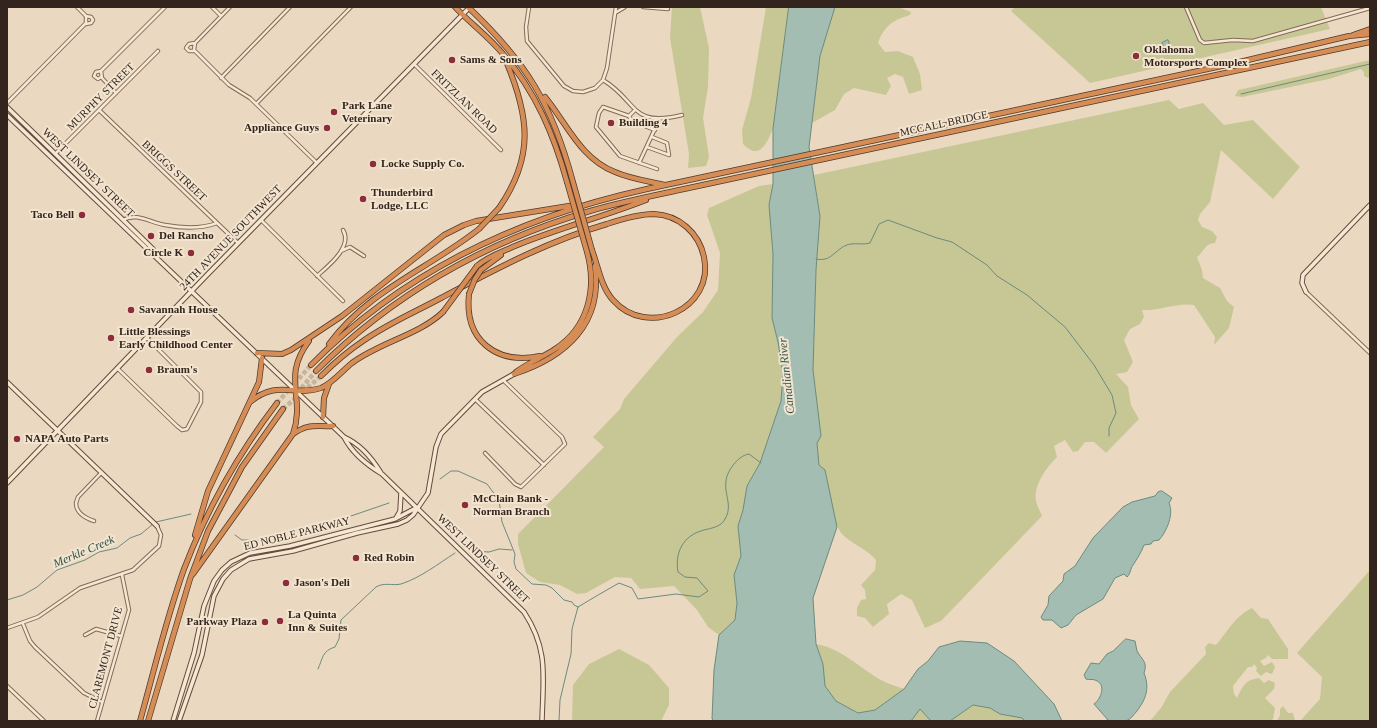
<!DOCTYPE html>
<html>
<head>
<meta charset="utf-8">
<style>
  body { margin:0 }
  #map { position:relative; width:1377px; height:728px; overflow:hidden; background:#ead9c0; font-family:"Times New Roman",serif }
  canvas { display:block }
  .frame { position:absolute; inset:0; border:8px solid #33251d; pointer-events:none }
</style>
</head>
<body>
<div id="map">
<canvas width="1377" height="728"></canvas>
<div class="frame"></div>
</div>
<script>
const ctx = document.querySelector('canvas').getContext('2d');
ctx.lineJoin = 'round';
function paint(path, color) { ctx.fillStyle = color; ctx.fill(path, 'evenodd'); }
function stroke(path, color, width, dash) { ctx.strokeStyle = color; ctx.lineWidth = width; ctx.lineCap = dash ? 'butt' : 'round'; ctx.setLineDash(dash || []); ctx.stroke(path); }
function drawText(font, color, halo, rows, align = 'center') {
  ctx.font = font + ' "Times New Roman",serif'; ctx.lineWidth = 4; ctx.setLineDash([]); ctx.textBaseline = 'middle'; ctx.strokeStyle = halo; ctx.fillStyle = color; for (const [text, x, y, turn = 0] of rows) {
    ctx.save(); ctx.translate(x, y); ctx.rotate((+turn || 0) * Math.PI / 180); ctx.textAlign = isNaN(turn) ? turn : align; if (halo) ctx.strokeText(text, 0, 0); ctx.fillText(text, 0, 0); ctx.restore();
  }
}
paint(new Path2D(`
  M672,7H700L709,48L708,87L703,118L709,157L706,166L688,168L689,154L670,38Z
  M766,7H789L773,129C766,144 760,161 743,144L742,130L751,98Z
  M835,7H898L911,12L910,15C893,20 884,26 878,43L885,52L898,51L913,57L920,74L922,90L909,94L903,77L895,74L887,78L891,86L886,95L854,88L844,94L835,110L812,123L820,56Z
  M1015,7H1321L1330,29L1090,83L1011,11Z
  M1370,60V76L1368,78L1364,76V72L1361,69L1329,79L1242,97L1235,96L1238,90L1243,89Z
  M1169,100L1179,109L1203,103L1224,125L1253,120L1300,167L1273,199L1221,150L1210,202L1200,214L1198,220L1202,227L1212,231L1217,237L1215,243C1205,243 1204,252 1197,257L1202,270L1203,278L1220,288L1227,301L1234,307L1229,328L1214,345L1215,337L1194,305C1177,302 1160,311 1142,310L1144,317L1140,324L1130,329L1124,340L1133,362L1127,372L1116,374L1128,387L1131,405L1139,419L1106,453L1094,442H1085L1078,451L1073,452L1065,440L1054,446L1057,457C1047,467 1033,485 1036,501C1037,506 1040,511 1042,516L941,621L925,628L912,600L901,594L887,604L889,614L873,627L865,618L857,616V608L861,600L866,599L865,590L861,585L875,570L876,560C867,549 854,545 844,536C831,524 829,487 825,470L819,465L817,443L821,436L813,370L816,270L820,216L814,175Z
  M773,184L769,205L773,254L772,318L778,342L783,374L781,401L760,463L747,486L743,510L738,526L741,556L734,575L737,603L735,620L719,635L708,627L697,610L674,586L640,589L631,578L615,577L586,593L577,594L560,585L540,582L526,573L518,544V534L604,447L593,437L620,409L624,399L677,337L703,312L718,290L720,253L707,215L709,208L759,186Z
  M1370,570V721H1300L1320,699L1322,677L1297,653Z
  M1252,608L1261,618L1268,619L1288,649V659H1272L1268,655L1266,658L1260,661L1264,666L1272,662L1275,667L1272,674L1266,672L1261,676L1256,671L1257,668L1254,664L1252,667H1248L1233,686L1234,694L1237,698C1243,686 1245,680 1259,678L1264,683L1269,680L1275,683L1274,689L1265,698L1275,708L1273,719L1270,721H1150L1161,708L1170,692L1206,654L1205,647L1209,643L1216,645C1228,631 1235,616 1252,608Z
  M816,644C841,648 860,668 881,680C888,684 897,686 904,689L875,710L859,713L836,701L825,686L823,664Z
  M619,649L649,665L669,688V705L661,721H572L573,685L589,664Z
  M973,705L990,708L1000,714L1022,718L1024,721H950Z
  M1283,706L1288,713H1293L1295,721H1277L1280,715V709Z
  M920,709L931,721H934H911Z`), '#c7c795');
const water = new Path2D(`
  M789,7H835L820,56L809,147L820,216L816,270L813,370L821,436L817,443L819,465L825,470L837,527L813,598L816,644L823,664L825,686L836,701L858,713L875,710L904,689L918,669L928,661L939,647L960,641L987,643L1014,661L1054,704L1062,721H1025L1022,718L1000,714L990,708L973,705L950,721H931L920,709L911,721H714L712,719L714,670L719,635L735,620L737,603L734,575L741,556L738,526L743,510L747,486L760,463L781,401L783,374L778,342L772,318L773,254L769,205L773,184V129Z
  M1168,40L1169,42V54L1167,55L1162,43Z
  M1162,491L1172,498L1169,503C1174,514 1167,531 1159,540L1153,541L1151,544L1144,545C1141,553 1137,559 1133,565C1130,569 1131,573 1127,577L1124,574L1115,578L1103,599L1076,615L1068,625L1061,628L1052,620H1043L1041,617L1048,605L1049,596L1063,581L1064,574L1075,566L1093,538L1123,507L1132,502L1155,496L1158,492Z
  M1126,639L1135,641C1136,644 1136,648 1137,651C1142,660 1148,662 1144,673C1150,688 1146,699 1137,711C1134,714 1132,718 1128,720C1122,723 1110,721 1103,721L1108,720L1094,704C1101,699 1107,684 1095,680C1093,679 1089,680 1086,679L1084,675L1091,663L1099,664L1107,654L1113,651Z`);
paint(water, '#a3bdb2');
stroke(water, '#6b8a7e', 1);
stroke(new Path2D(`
  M1241,94L1370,64
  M816,259C833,263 836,246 851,244C857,243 864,245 870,243L879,224L888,220L937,238L952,242L987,265L997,276L1027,295L1065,327L1094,365L1112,395L1116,413L1109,428V436
  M440,479L451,471H458L487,484L499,500L502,522L515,554L514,562L516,569L532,584L546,585L552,588L564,600L572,602L574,605L578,607
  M156,522L191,514
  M235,535L242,540H260L351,516L389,503
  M471,551L489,552L499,549L512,550
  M7,600L23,595L37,587L57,570L85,560L99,552L117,548L130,538L141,534L153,524
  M578,607C591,599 605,591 619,583L632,588L638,599L676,594L699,597L708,591L697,578L685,577L678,572C675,555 681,539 698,532C707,528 720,529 725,519C736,501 715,487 734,464C738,459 743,455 749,454L761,463
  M318,669C323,658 322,651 335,647L339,639L341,620L376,587C384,582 393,586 401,584C420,578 438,564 455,553
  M559,721L560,700L571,654L572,629L578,607`), '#6b8a7e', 1);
stroke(new Path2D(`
  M297,393L316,371
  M277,403L311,365
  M283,409L321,376`), '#c5b59f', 4.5, [4.5, 2]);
const street = new Path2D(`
  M212,7L221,16
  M230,7L195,43L194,50L229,85L250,98L317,163
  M529,7L526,27L527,41L564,86L573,91L583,92L595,88L603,80L607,68L616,7
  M643,7L668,9
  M1186,7L1200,40L1204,43L1233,40L1253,41L1370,8
  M615,13L625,7
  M86,16L91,17L93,20L91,23L86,24
  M194,51H189L186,48L189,44L195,43
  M415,65L501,150
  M101,77L98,79L94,76L96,72L101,71
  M221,78L290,7
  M603,80C638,101 630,128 682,115
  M116,93L102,78L101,71L165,7
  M7,103L86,23V16L77,7
  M256,104L351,7
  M99,110L238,243
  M634,111L629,116L603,107L599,113L596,127L620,156L657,169
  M629,116L632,121L655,130
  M655,119L656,128
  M647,147L669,155L667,143L652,137
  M55,154L158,51
  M639,163L659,120
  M123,220C136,212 151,223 165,225C181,228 201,229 217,223
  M261,220L343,301
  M341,251L350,247L364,256
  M317,276C328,266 353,247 343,230
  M1306,292L1370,353
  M117,368L177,426L182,430L187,429L201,402V392L147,338
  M475,399L544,465
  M485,453L515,484L521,487L565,444L562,437L503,380
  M94,521C85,518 76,513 76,503L78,497L101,473
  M23,624L30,641L35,647L84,693L102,702
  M7,628L38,617L80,588L133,570L159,546L161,535L157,526
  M85,635L96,629L121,636
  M7,686L44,721
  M97,721L129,610L122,575`);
const secondary = new Path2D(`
  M7,107L153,249L154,253
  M7,115L344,437C352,453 367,465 382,474L524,612C549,650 543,677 542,721
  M1306,292L1302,283L1303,275L1370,205
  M7,382L157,526
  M344,437C360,444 372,458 381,473
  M7,483L206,276L470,7
  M396,518L400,511L401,493
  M173,721L194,653L204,606L214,581L222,570L231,562L250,553L290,546L395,519L416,508
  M179,721L202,655L214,596L223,579L231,570L249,559L293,551L357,533L398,524L407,520L413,515L428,493L436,447L441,434L482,392L514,374`);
const highway = new Path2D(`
  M455,7C470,23 489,37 503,54C536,92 554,135 567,182
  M468,7C527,63 552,104 573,182
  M1353,35L1370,29
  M545,97C567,124 581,159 615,172C631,179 648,181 665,185
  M499,208C535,156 529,116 506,61
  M477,266C488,256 502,252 515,246C558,228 603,217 646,200
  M481,270L501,255
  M469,294C464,340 496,365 540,356
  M329,344C370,289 427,270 479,229
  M257,353L282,354L291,350L342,316L444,235L464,225L476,221L575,205
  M311,365C403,272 519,217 647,189L1231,64L1349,36L1370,34
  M316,371C393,294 485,242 590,211C621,202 652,196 684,189L1370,42
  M516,372C528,363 543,357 555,349C589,327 597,288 587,252
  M514,374C566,357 603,324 595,266
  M321,376C334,363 348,351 363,341C387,324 415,312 441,298C496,269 548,241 607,224C622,219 639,214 654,214C679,215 699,233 704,257C715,309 647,339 613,300C601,287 598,266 592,250
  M250,402C278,379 294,397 321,388C333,383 342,371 352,363C380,342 419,335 443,312
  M323,417L324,398L329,384
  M293,434C309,423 315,427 333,426
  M195,535L208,491L259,382L262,358
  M193,574L293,434C306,396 281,378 309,341
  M140,721C154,671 166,619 184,569C207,509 238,454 277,403
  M148,721L190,579L208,531L242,467L283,409`);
stroke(street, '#826a59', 4.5);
stroke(secondary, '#644c3d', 5.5);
stroke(highway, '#50392d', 6);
stroke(street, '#f6e7d2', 2.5);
stroke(secondary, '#f6e7d2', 3.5);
stroke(highway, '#d68d55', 4.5);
const highwayBridge = new Path2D(`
  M567,182L587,252
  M573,182L592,250
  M479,229L499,208
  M469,294L475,279L481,270
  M443,312L477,266`);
stroke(highwayBridge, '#50392d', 6, []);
stroke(highwayBridge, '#d68d55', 4.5);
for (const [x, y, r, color] of [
  [1136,56,4,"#8d2d39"],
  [452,60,4,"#8d2d39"],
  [334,112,4,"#8d2d39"],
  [611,123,4,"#8d2d39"],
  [327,128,4,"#8d2d39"],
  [373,164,4,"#8d2d39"],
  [363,199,4,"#8d2d39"],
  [82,215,4,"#8d2d39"],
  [151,236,4,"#8d2d39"],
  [191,253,4,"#8d2d39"],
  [131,310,4,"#8d2d39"],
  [111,338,4,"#8d2d39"],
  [149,370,4,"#8d2d39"],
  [17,439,4,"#8d2d39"],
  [465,505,4,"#8d2d39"],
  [356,558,4,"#8d2d39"],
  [286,583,4,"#8d2d39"],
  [280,621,4,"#8d2d39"],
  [265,622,4,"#8d2d39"]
]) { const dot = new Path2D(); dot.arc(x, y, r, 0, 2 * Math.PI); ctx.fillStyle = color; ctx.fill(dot); stroke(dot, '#f2e4cf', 1.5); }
drawText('bold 11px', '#33251d', '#f2e4cf', [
  ["Oklahoma",1144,50],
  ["Motorsports Complex",1144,63],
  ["Sams & Sons",460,60],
  ["Park Lane",342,106],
  ["Veterinary",342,119],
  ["Building 4",619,123],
  ["Appliance Guys",319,128,"right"],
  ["Locke Supply Co.",381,164],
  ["Thunderbird",371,193],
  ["Lodge, LLC",371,206],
  ["Taco Bell",74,215,"right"],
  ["Del Rancho",159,236],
  ["Circle K",183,253,"right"],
  ["Savannah House",139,310],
  ["Little Blessings",119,332],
  ["Early Childhood Center",119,345],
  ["Braum's",157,370],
  ["NAPA Auto Parts",25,439],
  ["McClain Bank -",473,499],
  ["Norman Branch",473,512],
  ["Red Robin",364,558],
  ["Jason's Deli",294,583],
  ["La Quinta",288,615],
  ["Inn & Suites",288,628],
  ["Parkway Plaza",257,622,"right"]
], 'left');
drawText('11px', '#33251d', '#f2e4cf', [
  ["MURPHY STREET",101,97,-45],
  ["FRITZLAN ROAD",464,102,44],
  ["MCCALL BRIDGE",944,124,-12],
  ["BRIGGS STREET",174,171,43],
  ["WEST LINDSEY STREET",88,173,44],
  ["24TH AVENUE SOUTHWEST",231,238,-46],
  ["ED NOBLE PARKWAY",297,534,-14],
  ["WEST LINDSEY STREET",483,559,44],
  ["CLAREMONT DRIVE",106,658,-75]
]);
drawText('italic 12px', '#2d524b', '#f2e4cf', [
  ["Canadian River",787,376,-96],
  ["Merkle Creek",84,552,-23]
]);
</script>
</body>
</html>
